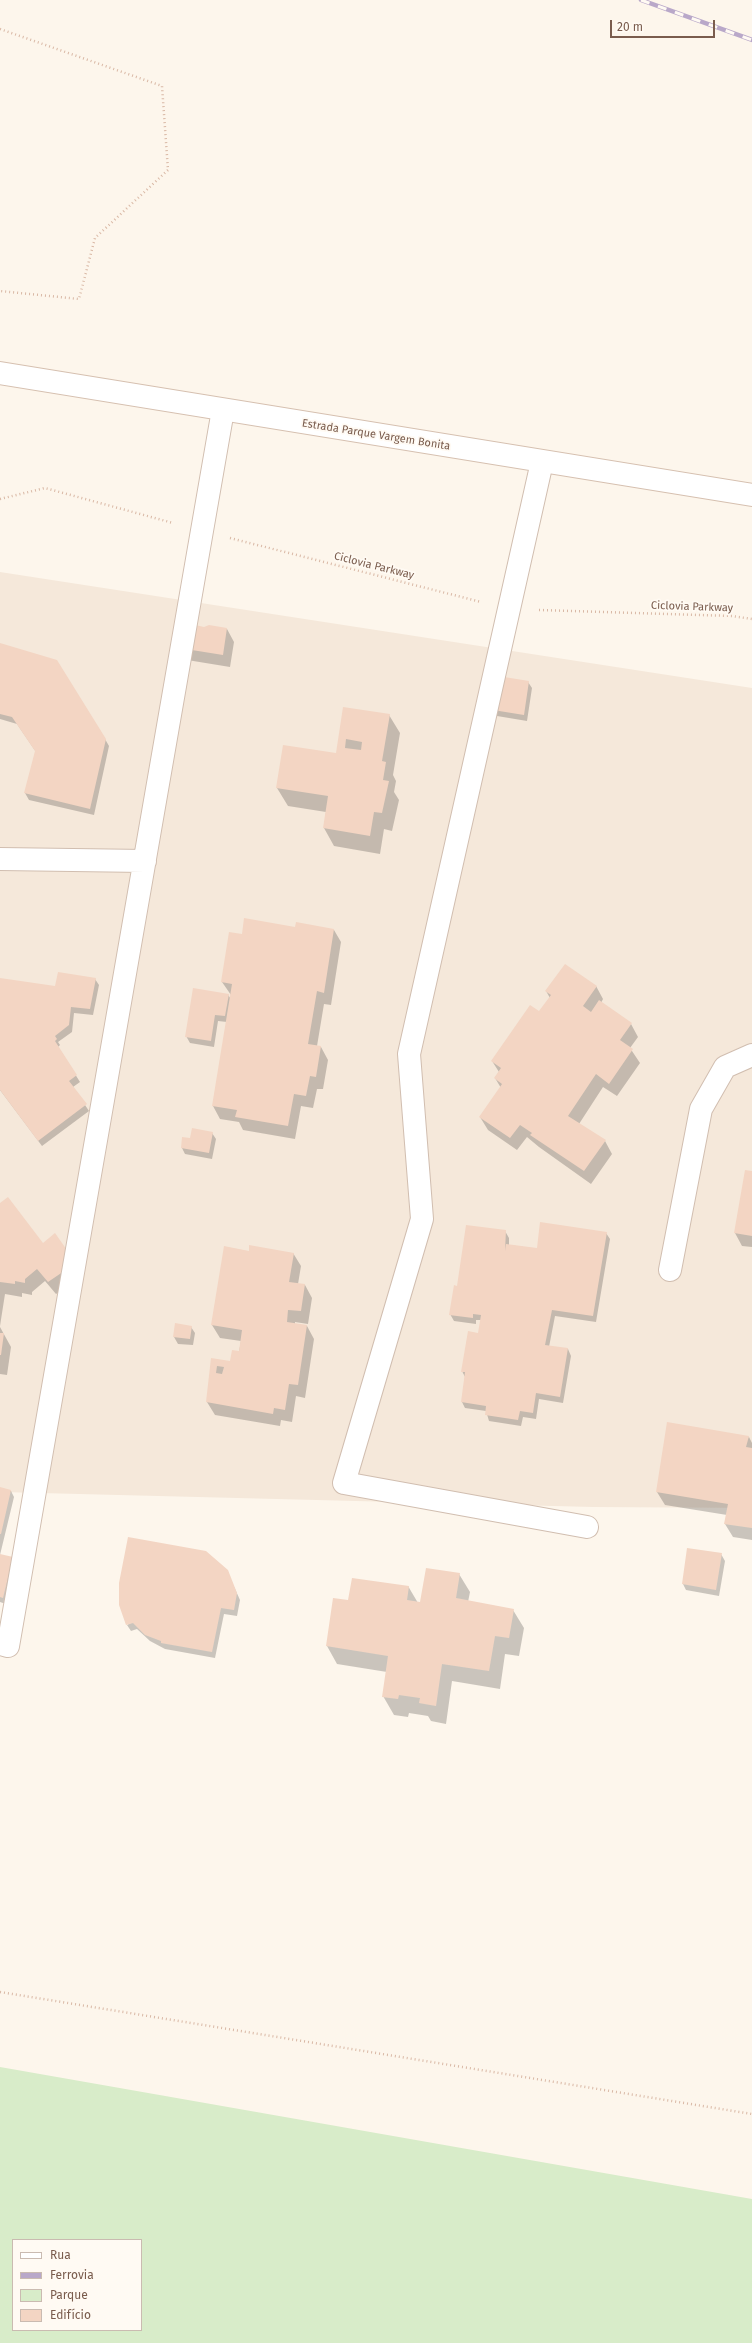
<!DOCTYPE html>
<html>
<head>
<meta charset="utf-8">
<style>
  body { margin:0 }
  #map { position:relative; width:752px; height:2343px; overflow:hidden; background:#fdf6ec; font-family:"Fira Sans",sans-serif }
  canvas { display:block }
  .legend { position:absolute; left:12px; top:2239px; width:130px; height:92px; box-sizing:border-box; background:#fffaf3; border:1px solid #cabbb1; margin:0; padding:5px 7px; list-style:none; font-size:12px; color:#7a5c4d }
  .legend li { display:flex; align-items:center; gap:8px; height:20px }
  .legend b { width:20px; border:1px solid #cabbb1 }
  .scale { position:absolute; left:610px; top:20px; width:105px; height:18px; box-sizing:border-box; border:2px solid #7a5c4d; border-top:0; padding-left:5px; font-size:12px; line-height:14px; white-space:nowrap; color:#7a5c4d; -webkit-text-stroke:3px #fffaf3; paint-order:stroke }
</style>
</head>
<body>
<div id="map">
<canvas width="752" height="2343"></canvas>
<ul class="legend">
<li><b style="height:5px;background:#fff"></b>Rua</li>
<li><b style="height:5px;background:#b9a8c9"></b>Ferrovia</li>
<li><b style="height:11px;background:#d8ecc9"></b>Parque</li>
<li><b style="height:11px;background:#f3d5c3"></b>Edifício</li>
</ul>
<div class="scale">20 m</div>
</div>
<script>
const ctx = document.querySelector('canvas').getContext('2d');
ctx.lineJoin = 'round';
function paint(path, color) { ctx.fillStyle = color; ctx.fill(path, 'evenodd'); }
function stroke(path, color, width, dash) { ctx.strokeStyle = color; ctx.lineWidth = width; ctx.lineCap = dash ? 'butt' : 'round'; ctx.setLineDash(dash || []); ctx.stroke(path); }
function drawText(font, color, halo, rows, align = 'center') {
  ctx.font = font + ' "Fira Sans",sans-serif'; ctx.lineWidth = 3.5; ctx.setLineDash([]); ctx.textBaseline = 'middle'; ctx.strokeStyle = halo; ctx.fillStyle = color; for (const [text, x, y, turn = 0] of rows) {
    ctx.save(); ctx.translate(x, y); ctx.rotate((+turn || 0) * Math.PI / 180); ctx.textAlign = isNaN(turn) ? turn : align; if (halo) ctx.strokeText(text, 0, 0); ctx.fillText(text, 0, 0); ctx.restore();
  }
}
paint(new Path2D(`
  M0,572L752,688V1508L593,1507L0,1492Z`), '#f5e8da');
paint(new Path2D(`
  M0,2067L752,2199V2343H0ZM13,2240H141V2330H13Z`), '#d8ecc9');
paint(new Path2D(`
  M204,628L227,629L234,642L230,667L181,659Z
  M0,644L105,739L109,746L94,815L29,800L25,793L36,752L17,724L0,719Z
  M528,682L532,688L527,721L497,716L494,710Z
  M344,708L389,715L400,733L393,775L396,781L394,792L399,800L392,831L384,829L380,854L334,846L324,828L326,812L288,806L277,788L337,754Z
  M296,928L334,930L341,942L331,1005L324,1004L317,1046L321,1047L328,1060L323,1089H317L313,1108L301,1106L295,1139L243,1130L239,1122L220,1119L213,1106L227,1022L218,1021L214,1047L190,1043L186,1036L228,995L231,999V995L222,982L243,935Z
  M0,979L55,988L95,979L99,985L93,1015L74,1013L72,1032L58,1042L60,1045L58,1047L80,1082L73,1087L89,1111L42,1146L0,1090Z
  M596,986L603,999L601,1003L631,1024L638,1037L630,1048L640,1063L617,1096L603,1087L579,1124L605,1141L612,1154L591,1184L539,1147L527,1137L517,1150L488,1130L480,1117L501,1088L495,1078L499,1072L492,1061L540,1013L550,998L546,991Z
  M212,1133L216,1139L212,1159L185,1154L182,1148L191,1140Z
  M752,1172V1247L742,1246L735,1233Z
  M0,1204L43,1245L82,1277L56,1294L45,1281L32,1292V1295L22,1293V1297L5,1294L0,1326Z
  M505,1231L509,1238V1245L538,1249L606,1233L610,1239L596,1322L555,1316L549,1347L568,1349L571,1356L563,1403L539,1399L536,1419L523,1417L521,1426L489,1421L486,1411L465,1408L462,1402L465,1377L462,1371L479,1334L481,1320H476V1324L454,1321L450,1314L458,1287Z
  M249,1252L293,1253L301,1266L298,1284L305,1285L312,1298L308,1324L295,1322V1324L307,1326L314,1339L305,1398L296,1396L292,1422L281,1420L280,1426L215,1415L207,1402L212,1359L231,1362L239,1352L241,1341L220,1338L212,1325Z
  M176,1324L191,1327L195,1333L193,1345L178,1344L174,1337Z
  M0,1327L11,1347L7,1375L0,1374Z
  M749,1437L752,1443V1540L733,1537L725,1524L727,1515L665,1505L657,1492Z
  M0,1488L11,1491L14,1497L0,1555L12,1558L6,1604L0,1602Z
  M721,1554L725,1561L719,1596L686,1590L683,1584Z
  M227,1571L240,1600L237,1616L224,1614L215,1658L165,1649L150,1641L137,1629L131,1631L127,1625Z
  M459,1574L470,1592L468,1602L513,1610L524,1628L519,1656L505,1654L500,1689L452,1681L446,1724L431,1721L428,1716L409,1713L408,1717L394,1715L383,1696L387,1672L337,1664L327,1646L349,1601L408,1586L418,1603L421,1604Z`), '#0003');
paint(new Path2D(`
  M178,621L204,627L209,625L227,628L223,655L173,647Z
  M0,643L57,660L106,739L90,809L24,793L35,751L12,717L0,714Z
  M498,676L529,681L524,715L493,710Z
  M343,707L390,714L382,761L386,762L383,780L389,781L382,813L374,812L370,836L323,828L328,796L276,788L283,745L336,753ZM346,739L362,742L361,750L345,748Z
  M244,918L295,927L296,922L334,929L324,993L317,991L308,1044L321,1046L316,1077L310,1076L306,1096L294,1094L288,1126L235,1117L237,1110L212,1106L232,984L221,982L229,932L242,934Z
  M565,964L597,986L583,1006L591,1012L599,1000L632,1023L620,1040L633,1049L609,1084L596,1074L568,1116L606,1140L584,1171L530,1135L532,1133L520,1125L510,1138L479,1117L502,1084L494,1078L501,1068L491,1061L530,1005L539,1011L551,995L545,991Z
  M58,972L96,978L90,1009L71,1007L69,1025L55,1036L57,1039L55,1041L77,1075L69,1081L87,1104L38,1141L0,1090V978L55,986Z
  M193,988L229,994L225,1016L215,1015L211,1041L185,1037Z
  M192,1128L213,1132L209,1153L181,1148L182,1137L190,1138Z
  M745,1170L752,1171V1236L734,1233Z
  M8,1197L43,1243L55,1233L76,1263L48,1282L37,1269L25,1279V1283L15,1281V1284L0,1282V1203Z
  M540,1222L607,1232L593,1316L552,1310L545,1345L568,1348L560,1397L536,1393L533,1413L520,1411L518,1420L485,1415L486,1406L461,1402L465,1372H461L468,1331L478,1333L481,1315L473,1314V1318L449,1315L454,1285L457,1286L466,1225L506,1230L505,1251L506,1244L537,1248Z
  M249,1245L294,1253L289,1282L305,1284L301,1311L288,1310L287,1322L307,1325L298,1385L289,1384L285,1410L274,1408L273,1414L206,1402L211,1358L230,1361L232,1350L239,1351L242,1330L211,1325L224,1246L249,1251ZM217,1366L224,1367L222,1374L216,1373Z
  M175,1323L192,1326L190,1339L173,1337Z
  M0,1333H4L1,1355H0Z
  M667,1422L749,1436L746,1447L752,1448V1528L724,1524L728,1504L656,1492Z
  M0,1487L11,1490L1,1534H0Z
  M128,1537L206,1551L228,1570L237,1593L234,1610L221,1608L212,1652L161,1643V1641L145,1635L133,1623L126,1625L119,1605V1583Z
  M687,1548L722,1553L716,1590L682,1584Z
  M0,1554L13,1557L3,1598L0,1597Z
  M426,1568L460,1573L456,1598L514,1609L509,1638L495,1636L489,1671L442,1664L436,1706L419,1703L420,1698L399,1695L398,1699L382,1697L388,1656L326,1646L333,1598L348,1600L352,1578L409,1586L407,1600L420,1602Z`), '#f3d5c3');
const minor = new Path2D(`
  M542,462L409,1054L422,1219L344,1483L587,1527
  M0,859L145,861
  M670,1270L701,1109L725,1067L752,1055
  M0,1644L8,1646L223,410`);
const secondary = new Path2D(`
  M0,373L752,495`);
stroke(minor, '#d1beb0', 24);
stroke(secondary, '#d6c0b0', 24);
stroke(new Path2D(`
  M0,29L162,86L168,170L95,238L79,299L0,291
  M0,499L45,488L173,523
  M230,538L481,602
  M539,610L732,616L752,619
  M0,1992L752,2114`), '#d9b8a5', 2.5, [1, 3]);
stroke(minor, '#fff', 22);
stroke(secondary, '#fff', 22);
const rail = new Path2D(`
  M641,0L752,40`);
stroke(rail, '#b9a8c9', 4.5);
stroke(rail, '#fffaf3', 3, [9]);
drawText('11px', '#7a5c4d', '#fffaf3', [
  ["Estrada Parque Vargem Bonita",376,435,9],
  ["Ciclovia Parkway",374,566,14],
  ["Ciclovia Parkway",692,607,2]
]);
</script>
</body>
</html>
